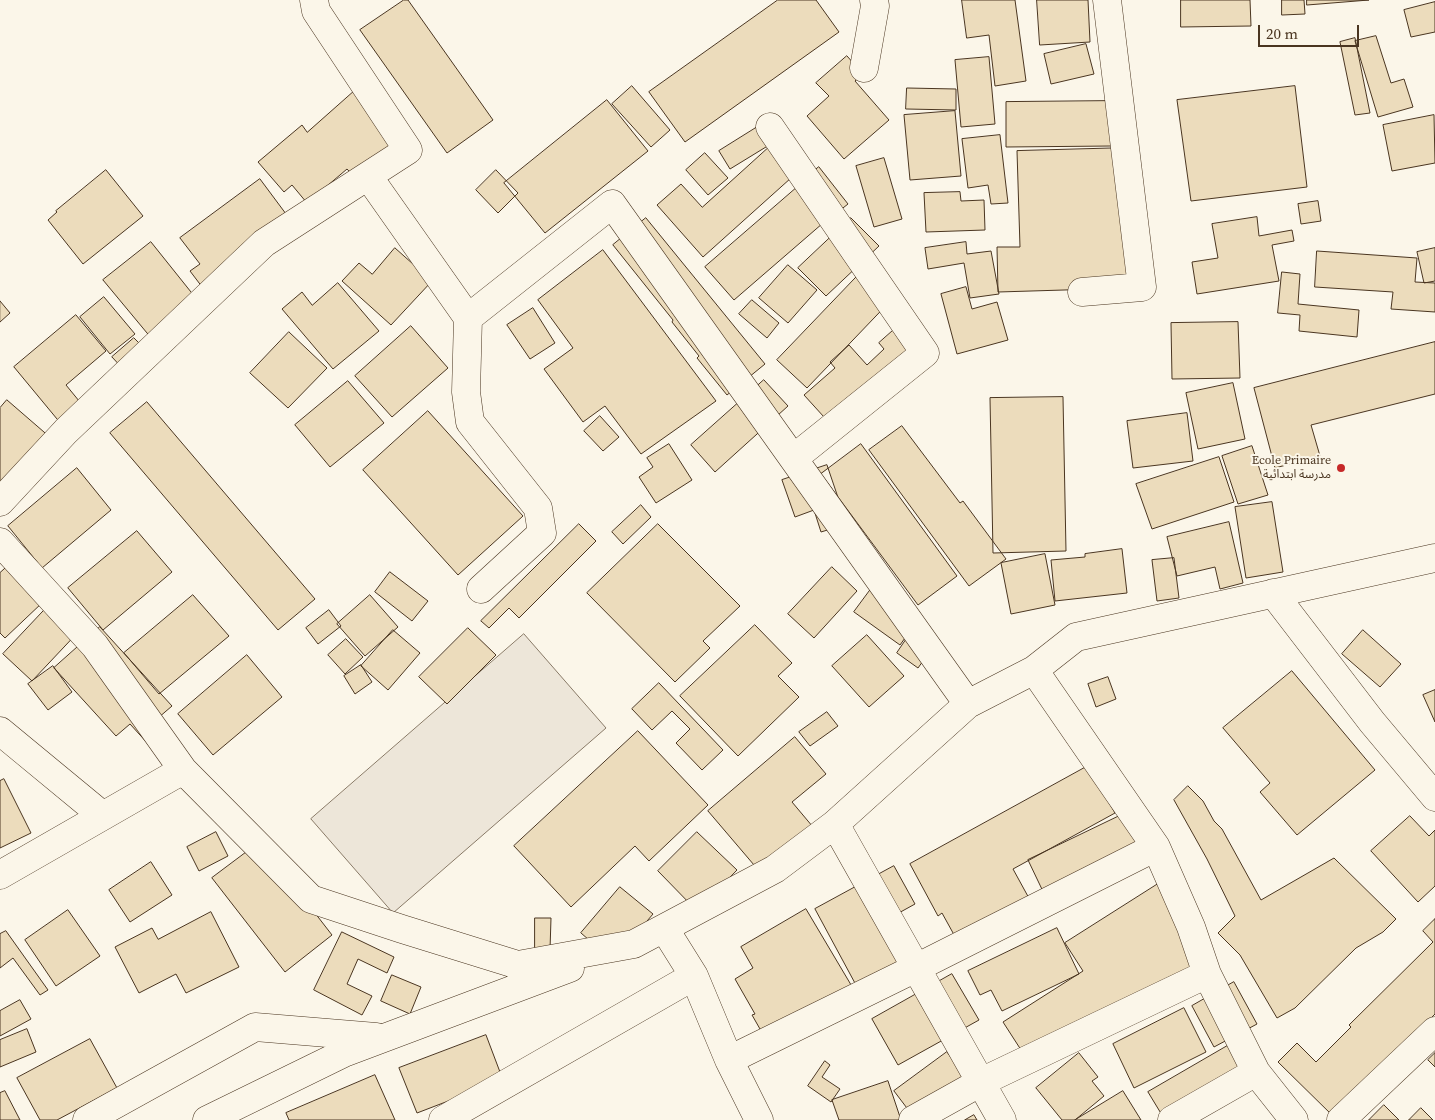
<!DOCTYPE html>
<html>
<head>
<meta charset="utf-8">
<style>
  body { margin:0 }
  #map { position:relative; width:1435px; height:1120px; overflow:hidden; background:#fbf6e9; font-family:"Source Serif 4",serif }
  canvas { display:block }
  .scale { position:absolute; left:1258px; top:25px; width:101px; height:22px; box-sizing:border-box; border:2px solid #4a3520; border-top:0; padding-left:6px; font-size:15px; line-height:18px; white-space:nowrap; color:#4a3520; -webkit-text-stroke:4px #fbf6e9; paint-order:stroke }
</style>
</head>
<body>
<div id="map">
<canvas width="1435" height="1120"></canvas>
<div class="scale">20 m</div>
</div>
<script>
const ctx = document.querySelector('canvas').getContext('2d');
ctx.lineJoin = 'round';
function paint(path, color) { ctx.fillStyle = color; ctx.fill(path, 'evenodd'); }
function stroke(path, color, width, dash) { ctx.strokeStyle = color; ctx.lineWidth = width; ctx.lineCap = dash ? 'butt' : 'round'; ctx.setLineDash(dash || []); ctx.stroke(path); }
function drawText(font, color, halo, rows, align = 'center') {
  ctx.font = font + ' "Source Serif 4","Noto Sans Arabic",serif'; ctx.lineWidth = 4; ctx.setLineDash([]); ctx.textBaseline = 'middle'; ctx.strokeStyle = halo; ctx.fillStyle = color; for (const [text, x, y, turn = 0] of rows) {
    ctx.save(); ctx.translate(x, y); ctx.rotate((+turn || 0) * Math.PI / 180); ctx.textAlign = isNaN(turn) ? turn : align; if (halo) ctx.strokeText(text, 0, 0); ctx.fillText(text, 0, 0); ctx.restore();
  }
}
const green = new Path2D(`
  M524,634L606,728L393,913L311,819Z`);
paint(green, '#ede6d9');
stroke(green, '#887966', 1);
const building = new Path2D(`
  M404,0H408L493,120L447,153L360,30Z
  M778,0H816L839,32L685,142L649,92Z
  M962,0H1015L1026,81L995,86L989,35L967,38Z
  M1037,0H1088L1090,42L1040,45Z
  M1181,0H1250L1251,26L1181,27Z
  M1282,0H1304L1305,14L1282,15Z
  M1307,0H1369L1307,5Z
  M1435,2V32L1411,37L1404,10Z
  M1376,36L1391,83L1404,79L1413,107L1378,117L1355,41Z
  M1355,38L1370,113L1355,115L1340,42Z
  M1086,44L1094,74L1051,84L1044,54Z
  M847,56L863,74L855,81L889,120L844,159L807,116L829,96L816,83Z
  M989,57L995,124L961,127L955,60Z
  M632,86L670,130L651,147L612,104Z
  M1295,86L1307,187L1191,201L1177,100Z
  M359,87L408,144L361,184L347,169L307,203L292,185L284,192L258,162L302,125L307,132Z
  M907,88L956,89V110L906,109Z
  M607,100L648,151L545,233L504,183Z
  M1111,101V146L1006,147V102Z
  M955,111L961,176L910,180L904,115Z
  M1434,115L1435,163L1392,171L1383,125Z
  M767,121L779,139L730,169L719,151Z
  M1000,135L1008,203L991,204L988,185L968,188L962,139Z
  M776,141L801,169L703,257L657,205L681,184L702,207Z
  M1126,148L1130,288L998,292L997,247H1020L1017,151Z
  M705,153L728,178L708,195L686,170Z
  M884,158L902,219L874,227L856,166Z
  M819,167L848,204L834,215L805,178Z
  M106,170L143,216L83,264L48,220L57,212L56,211Z
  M496,170L518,193L498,213L476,190Z
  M260,179L292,222L212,300L190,271L200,264L180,238Z
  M801,184L830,217L734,300L705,267Z
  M960,192L961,201L984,200L985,230L926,232L924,193Z
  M1318,201L1321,221L1301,224L1298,204Z
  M1257,217L1259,236L1292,230L1294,241L1272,245L1279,281L1197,294L1192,262L1218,258L1212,224Z
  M646,218L765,364L727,395L697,358L699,356L672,322L673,320L613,245Z
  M851,218L879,246L826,296L798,268Z
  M151,242L199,302L152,339L103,280Z
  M966,242L967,254L991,251L999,294L970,298L964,263L928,269L925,248Z
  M395,248L432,281L391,325L342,281L359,263L372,274Z
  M1435,248V281L1424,283L1417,252Z
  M603,250L716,401L641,454L605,406L583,422L544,369L573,348L538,300Z
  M1317,251L1417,258L1415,282L1435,283V312L1391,309L1393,292L1315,287Z
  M788,265L817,290L788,323L759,298Z
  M868,265L898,293L807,388L777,360Z
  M1282,272L1300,274L1298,304L1359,310L1357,337L1299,331L1300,315L1278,313Z
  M338,283L379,331L333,369L282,309L302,292L312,305Z
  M966,287L972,309L997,302L1008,340L957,354L941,294Z
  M104,297L135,334L110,354L80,317Z
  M752,300L779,323L767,338L739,314Z
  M0,301L10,313L0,322Z
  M533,308L555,343L530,359L507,325Z
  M76,315L106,351L66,385L84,407L62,425L14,367Z
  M905,320L928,345L834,428L804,395L835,368L830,362L849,345L867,365L884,349L879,343Z
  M1238,322L1240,378L1172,379L1171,323Z
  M411,326L448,368L392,417L355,376Z
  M289,332L327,368L288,408L250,373Z
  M134,338L146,350L124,370L112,357Z
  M1435,342V394L1311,425L1320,456L1275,468L1254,388Z
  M764,380L788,406L715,472L691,445Z
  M348,381L384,423L330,467L295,425Z
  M1233,383L1245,439L1198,449L1186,393Z
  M1063,397L1066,551L993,553L990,398Z
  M7,400L59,445L0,508V408Z
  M147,402L315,599L278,630L110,433Z
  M428,411L523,516L458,575L363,470Z
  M1187,413L1193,461L1133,468L1127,421Z
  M600,416L619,437L603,451L584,431Z
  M902,426L960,503L963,501L1006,559L969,586L869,450Z
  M669,444L692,480L656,503L639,477L653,467L647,458Z
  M861,444L957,576L918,605L821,474Z
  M1252,446L1268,495L1238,504L1222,456Z
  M1219,457L1234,502L1152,529L1136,484Z
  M827,465L847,524L821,532L814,510L795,517L782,480Z
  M77,468L111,510L42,568L8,526Z
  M1272,502L1283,572L1246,578L1235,507Z
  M641,505L651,517L623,544L612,532Z
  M1229,522L1243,583L1220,589L1215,567L1177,576L1167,537Z
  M579,524L596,541L519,618L509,608L489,628L481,621Z
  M658,524L740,606L703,641L710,648L675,682L587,593Z
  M137,531L172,572L103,630L68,588Z
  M1122,549L1127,593L1055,601L1051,560L1085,557V554Z
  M1045,554L1055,605L1011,614L1001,563Z
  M1174,558L1179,598L1157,601L1152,560Z
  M9,565L43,602L5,638L0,633V573Z
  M832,567L857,591L814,638L788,614Z
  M390,572L428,601L412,621L375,592Z
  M874,585L920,617L900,645L854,612Z
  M193,595L229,636L159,694L124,653Z
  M370,595L398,627L365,656L337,624Z
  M52,602L81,629L32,681L3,654Z
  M329,610L341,626L318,644L306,628Z
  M755,625L792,663L778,676L799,697L738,756L680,696Z
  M100,627L172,706L158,718L150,746L130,724L116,736L54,668Z
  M468,628L496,655L447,704L419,677Z
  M393,630L420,653L388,690L361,666Z
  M1363,630L1401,664L1380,687L1342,654Z
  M912,631L933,647L918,668L897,653Z
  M867,635L904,676L869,707L832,666Z
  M346,639L363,657L345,674L328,655Z
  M247,655L282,697L213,755L178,714Z
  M361,665L372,682L355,694L344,676Z
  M53,666L72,692L48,710L28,684Z
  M1292,671L1375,770L1297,835L1260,792L1270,783L1223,728Z
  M1108,677L1116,699L1096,707L1088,684Z
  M659,683L723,750L702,770L676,743L690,729L672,711L652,730L632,709Z
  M1435,690V722L1423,695Z
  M827,712L838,726L810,746L799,732Z
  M638,731L708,805L649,861L635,846L571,907L514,846Z
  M795,737L826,774L792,802L813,827L760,872L708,811Z
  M1088,766L1115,813L1013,869L1036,911L963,951L942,913L938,916L910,864Z
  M4,779L31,833L0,848V781Z
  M1188,786L1203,801L1214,821L1222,829L1261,900L1334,858L1396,919L1383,932L1356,948L1295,1008L1277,1018L1240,955L1218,933L1235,916L1207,859L1174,800Z
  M1134,809L1156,853L1049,904L1028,860Z
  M1410,816L1429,836L1435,830V886L1418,902L1371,851Z
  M216,832L228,856L199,871L187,847Z
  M697,832L737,870L697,911L658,871Z
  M260,842L332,935L285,972L212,878Z
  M151,862L172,895L130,922L109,890Z
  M894,866L915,904L886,920L914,971L863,998L815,909Z
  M1158,884L1205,958L1032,1067L1003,1022L1083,971L1065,943Z
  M620,887L653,914L613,961L581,933Z
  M806,909L860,1000L772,1050L752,1015L755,1014L735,979L753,968L741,947Z
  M68,910L100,956L56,986L25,940Z
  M211,912L239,967L186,993L176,974L139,993L115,947L152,928L158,939Z
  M535,918H551L550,950L535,949Z
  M1435,919V1014L1334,1117L1278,1062L1297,1043L1316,1062L1351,1027L1349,1025L1433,942L1423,931Z
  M1057,928L1079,974L1002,1011L991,990L980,995L968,971Z
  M6,931L48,990L40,995L13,958L0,968V934Z
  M342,932L394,957L387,973L358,959L347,984L372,996L362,1015L314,990Z
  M952,974L979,1020L898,1065L872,1019Z
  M392,975L421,987L410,1014L381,1001Z
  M1234,982L1257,1024L1214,1047L1192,1006Z
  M20,1000L31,1019L0,1036V1011Z
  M1184,1008L1206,1052L1134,1088L1113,1044Z
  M27,1029L36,1052L0,1067V1040Z
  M1248,1034L1262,1058L1165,1120L1148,1092Z
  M486,1035L503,1080L417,1113L399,1068Z
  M90,1039L117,1088L57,1120H40L17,1078Z
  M947,1052L972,1086L916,1120L894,1091Z
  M1079,1053L1098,1077L1092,1081L1104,1096L1075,1120H1062L1036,1088Z
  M1435,1053V1067L1428,1060Z
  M825,1061L830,1065L822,1077L840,1089L831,1102L808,1086Z
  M375,1075L395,1120H289L286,1113Z
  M888,1081L901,1120H839L832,1100Z
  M5,1091L20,1120H0V1093Z
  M1123,1091L1141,1120H1075Z
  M1384,1105L1399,1120H1369Z
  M1421,1108L1433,1120H1409Z
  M974,1115L977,1120H965Z`);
paint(building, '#ecdcbc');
stroke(building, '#4a3520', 1);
const minor = new Path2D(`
  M864,68L875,6L874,0
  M770,127L925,353L794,458
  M368,176L468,318L612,204L968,704
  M1082,292L1142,287L1107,0
  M468,318L466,392L470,422L538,508L542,533L481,589
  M0,502L66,431L264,243L408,150L316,11L314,0
  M0,542L95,646L183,770L311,899L402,929L518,965L634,944L775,869L835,824L968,704L1034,670L1076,637L1435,558
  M1273,593L1372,722L1435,797
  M1034,670L1156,847L1191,927L1207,974L1256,1072L1172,1120
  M0,731L103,816
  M835,824L1002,1120
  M0,875L183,770
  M664,928L694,976L729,1060L759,1120
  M729,1060L916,968L1156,847
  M1256,1072L1294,1120
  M87,1120L255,1027L376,1037
  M207,1120L344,1053L570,968
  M443,1120L694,976
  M913,1120L981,1082L1207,974
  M1341,1120L1435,1031`);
stroke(minor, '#4a3520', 29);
stroke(minor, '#fbf6e9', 28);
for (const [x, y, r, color] of [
  [1341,468,5,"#c62828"]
]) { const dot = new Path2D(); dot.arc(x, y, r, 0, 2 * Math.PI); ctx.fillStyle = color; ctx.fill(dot); stroke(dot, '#fbf6e9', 2); }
drawText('12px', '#4a3520', '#fbf6e9', [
  ["Ecole Primaire",1331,461],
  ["مدرسة ابتدائية",1331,475]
], 'right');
</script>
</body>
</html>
